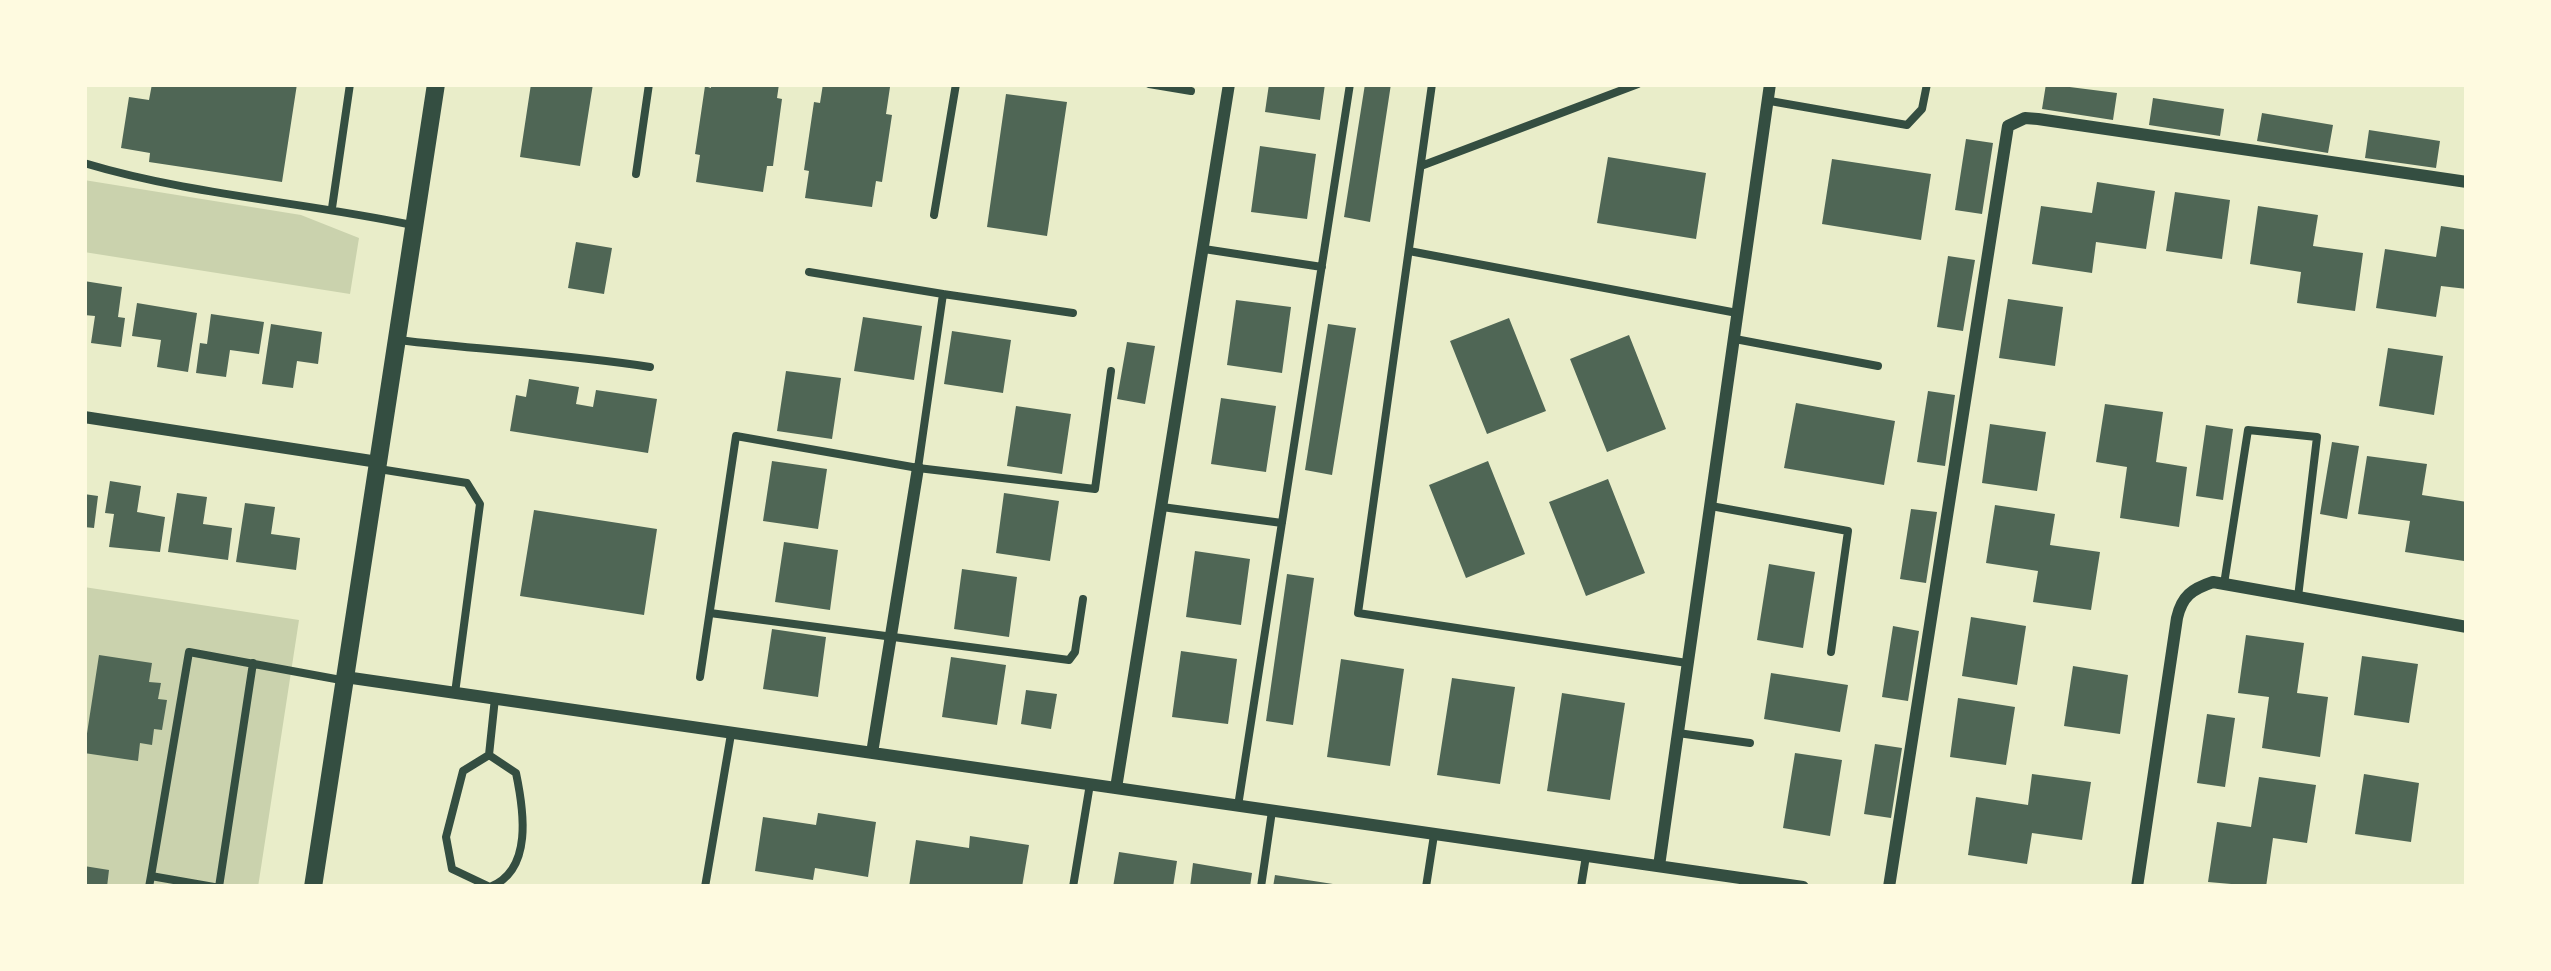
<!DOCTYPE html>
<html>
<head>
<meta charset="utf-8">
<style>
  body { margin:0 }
  #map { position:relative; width:2551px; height:971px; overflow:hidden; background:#e9edc9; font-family:Manrope,sans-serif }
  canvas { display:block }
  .frame { position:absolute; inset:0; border:87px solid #fefae0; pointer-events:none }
</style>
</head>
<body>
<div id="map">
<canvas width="2551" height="971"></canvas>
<div class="frame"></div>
</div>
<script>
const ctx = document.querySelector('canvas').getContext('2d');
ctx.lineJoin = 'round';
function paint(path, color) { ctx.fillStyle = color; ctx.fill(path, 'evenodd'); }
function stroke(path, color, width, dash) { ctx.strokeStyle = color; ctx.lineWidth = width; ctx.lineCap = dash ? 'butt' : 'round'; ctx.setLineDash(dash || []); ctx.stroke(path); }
paint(new Path2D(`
  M84,180L301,215L359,238L350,294L84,252Z
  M84,587L299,620L258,887H84Z`), '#cad2ad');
paint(new Path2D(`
  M152,84H297L282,182L149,162L150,153L121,148L129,97L149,100Z
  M531,84H593L580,166L520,157Z
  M711,84H779L777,98L782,99L773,166H767L763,192L696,182L700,155L695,154L705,86L711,88Z
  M823,84L890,87L886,114L892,115L882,182L876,181L872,207L805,198L809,171L804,170L814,102L820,103Z
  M1269,84H1325L1320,120L1265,112Z
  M1365,84H1391L1370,222L1344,217Z
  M2046,84L2117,93L2113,120L2042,109Z
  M1006,94L1067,102L1047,236L987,227Z
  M2153,98L2224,109L2220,136L2149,125Z
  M2262,113L2333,125L2328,153L2257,141Z
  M2369,130L2440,141L2436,168L2365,158Z
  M1966,139L1993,143L1982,214L1955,210Z
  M1260,146L1316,154L1307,219L1251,212Z
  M1608,157L1706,173L1696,239L1597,223Z
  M1832,159L1931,174L1921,240L1822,224Z
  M2097,182L2155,191L2146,249L2096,242L2092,273L2032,264L2041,206L2092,213Z
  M2175,192L2230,200L2222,259L2166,251Z
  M2258,206L2318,215L2313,246L2363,253L2355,311L2297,303L2301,272L2250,264Z
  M2441,226L2467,230V289L2441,286L2436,317L2376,308L2385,249L2436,257Z
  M576,242L612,248L604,294L568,288Z
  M1948,256L1975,260L1963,331L1937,327Z
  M84,281L122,287L118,317L125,318L121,347L91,343L95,316L84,315Z
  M2008,299L2063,307L2055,366L1999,358Z
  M1236,300L1291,307L1282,373L1227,365Z
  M137,303L197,313L188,372L157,367L161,340L132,336Z
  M211,314L264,322L259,354L230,350L226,377L196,373L200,343L207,344Z
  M863,317L922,326L914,380L854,371Z
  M1509,318L1546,411L1487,434L1450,341Z
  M271,324L322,332L318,364L297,361L293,388L262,384Z
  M1328,324L1356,328L1332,475L1305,470Z
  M952,331L1011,340L1003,393L944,384Z
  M1629,335L1666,429L1607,452L1570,359Z
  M1127,342L1155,346L1145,404L1117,399Z
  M2388,348L2443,356L2434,415L2379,406Z
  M786,371L841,378L832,439L777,431Z
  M529,379L579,387L576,404L593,407L596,390L657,399L648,453L510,431L516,395L526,397Z
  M1928,391L1955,395L1945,466L1917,462Z
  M1221,398L1276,406L1266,472L1211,464Z
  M1796,403L1895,421L1884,485L1784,468Z
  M2105,404L2163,412L2156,462L2187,467L2179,527L2120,518L2127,467L2096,462Z
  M1016,406L1071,414L1062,474L1007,466Z
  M1990,424L2046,432L2037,491L1982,483Z
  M2206,425L2233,429L2223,500L2196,496Z
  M2332,442L2359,446L2347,519L2320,514Z
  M2367,456L2427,464L2422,495L2467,502L2464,561L2405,552L2410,521L2358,514Z
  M772,461L827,469L818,529L763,521Z
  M1488,461L1525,554L1466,578L1429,485Z
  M1608,479L1645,573L1586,596L1549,502Z
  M110,481L141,486L137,512L165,517L160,552L109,547L114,514L105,513Z
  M177,493L207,497L203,524L232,528L228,560L168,552Z
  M1004,493L1059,501L1050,561L996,553Z
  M84,494L98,496L94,528L84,527Z
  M245,503L275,507L271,534L300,538L296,570L236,562Z
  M1995,505L2055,514L2050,545L2100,552L2091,610L2033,602L2038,571L1986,563Z
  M1911,509L1937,512L1926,583L1900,579Z
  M534,510L657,529L644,615L520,596Z
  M784,542L838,550L830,610L775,602Z
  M1195,551L1250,559L1241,625L1186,617Z
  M1769,564L1815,572L1803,648L1757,640Z
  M962,569L1017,577L1009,637L954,629Z
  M1287,574L1314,578L1293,725L1266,721Z
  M1971,617L2026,626L2017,685L1962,676Z
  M1893,626L1919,631L1908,701L1882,697Z
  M772,629L826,637L818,697L763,689Z
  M2246,635L2304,643L2297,693L2328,697L2320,757L2262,748L2269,697L2238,693Z
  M1181,651L1237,659L1228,724L1172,717Z
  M99,655L152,663L149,682L161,683L158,699L167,700L162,730L154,729L152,745L140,743L138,761L84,753Z
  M2362,656L2418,664L2409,723L2354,715Z
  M951,657L1006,665L997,725L942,717Z
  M1341,659L1404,669L1390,766L1327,757Z
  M2073,666L2128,675L2120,734L2064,726Z
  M1771,673L1848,685L1840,732L1764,719Z
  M1452,678L1515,687L1500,784L1437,775Z
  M1026,690L1057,694L1051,729L1021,724Z
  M1562,693L1625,703L1610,800L1547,791Z
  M1958,698L2015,707L2006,765L1950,757Z
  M2207,714L2235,718L2225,787L2197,783Z
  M1875,744L1902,748L1891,818L1864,814Z
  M1795,753L1842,760L1830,836L1783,828Z
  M2032,774L2091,782L2082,840L2032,833L2027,864L1968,855L1976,797L2028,805Z
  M2364,774L2419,783L2411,842L2355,834Z
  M2259,777L2316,785L2307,843L2273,838L2266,887L2208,882L2217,822L2251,827Z
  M818,813L876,822L868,877L815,868L813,880L755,871L763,817L816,825Z
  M970,836L1029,845L1022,887H909L916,840L969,848Z
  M1119,852L1177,861L1173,887H1113Z
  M1193,863L1252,873L1250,887H1190Z
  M84,866L109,870L107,887H84Z
  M1275,875L1333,884V887H1273Z`), '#4f6655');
stroke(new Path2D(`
  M1149,84L1191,91
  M1432,84L1358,613L1687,663
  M1770,101L1907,125L1922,109L1927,84
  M84,163C190,195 304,202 412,225
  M1421,166L1638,84
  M636,174L649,84
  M332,208L350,84
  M934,215L956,84
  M1204,249L1322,267
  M1409,251L1737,313
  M809,272L943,294
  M1735,339L1878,366
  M398,340C482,350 566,354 650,367
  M918,468L943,294L1073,313
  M379,469L467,483L480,504L455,693
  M1711,506L1848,531L1831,652
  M1162,507L1282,523
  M2224,584L2248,430L2317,437L2298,597
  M710,613L1069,660L1075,652L1083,599
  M700,677L736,436L918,468L1095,489L1111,371
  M1678,733L1750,743
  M489,755L516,773C524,811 533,870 490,887L452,869L446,837L463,771Z
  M489,755L495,698
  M1238,806L1350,84
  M151,876L189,652L341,680
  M149,887L151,876L214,887
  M219,887L253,663
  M705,887L731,734
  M1073,887L1090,784
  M1261,887L1272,811
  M1426,887L1434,835
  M1581,887L1586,856`), '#344e41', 8);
stroke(new Path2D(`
  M84,417L378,462
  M345,677L1803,887
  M872,753L918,468
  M1116,788L1229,84
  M1659,866L1770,84
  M1889,887L2008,126L2025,118L2038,119L2467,182
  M2137,887L2177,618C2182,596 2192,589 2213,582L2467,627`), '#344e41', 12);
stroke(new Path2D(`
  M313,887L436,84`), '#344e41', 18);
</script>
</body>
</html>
